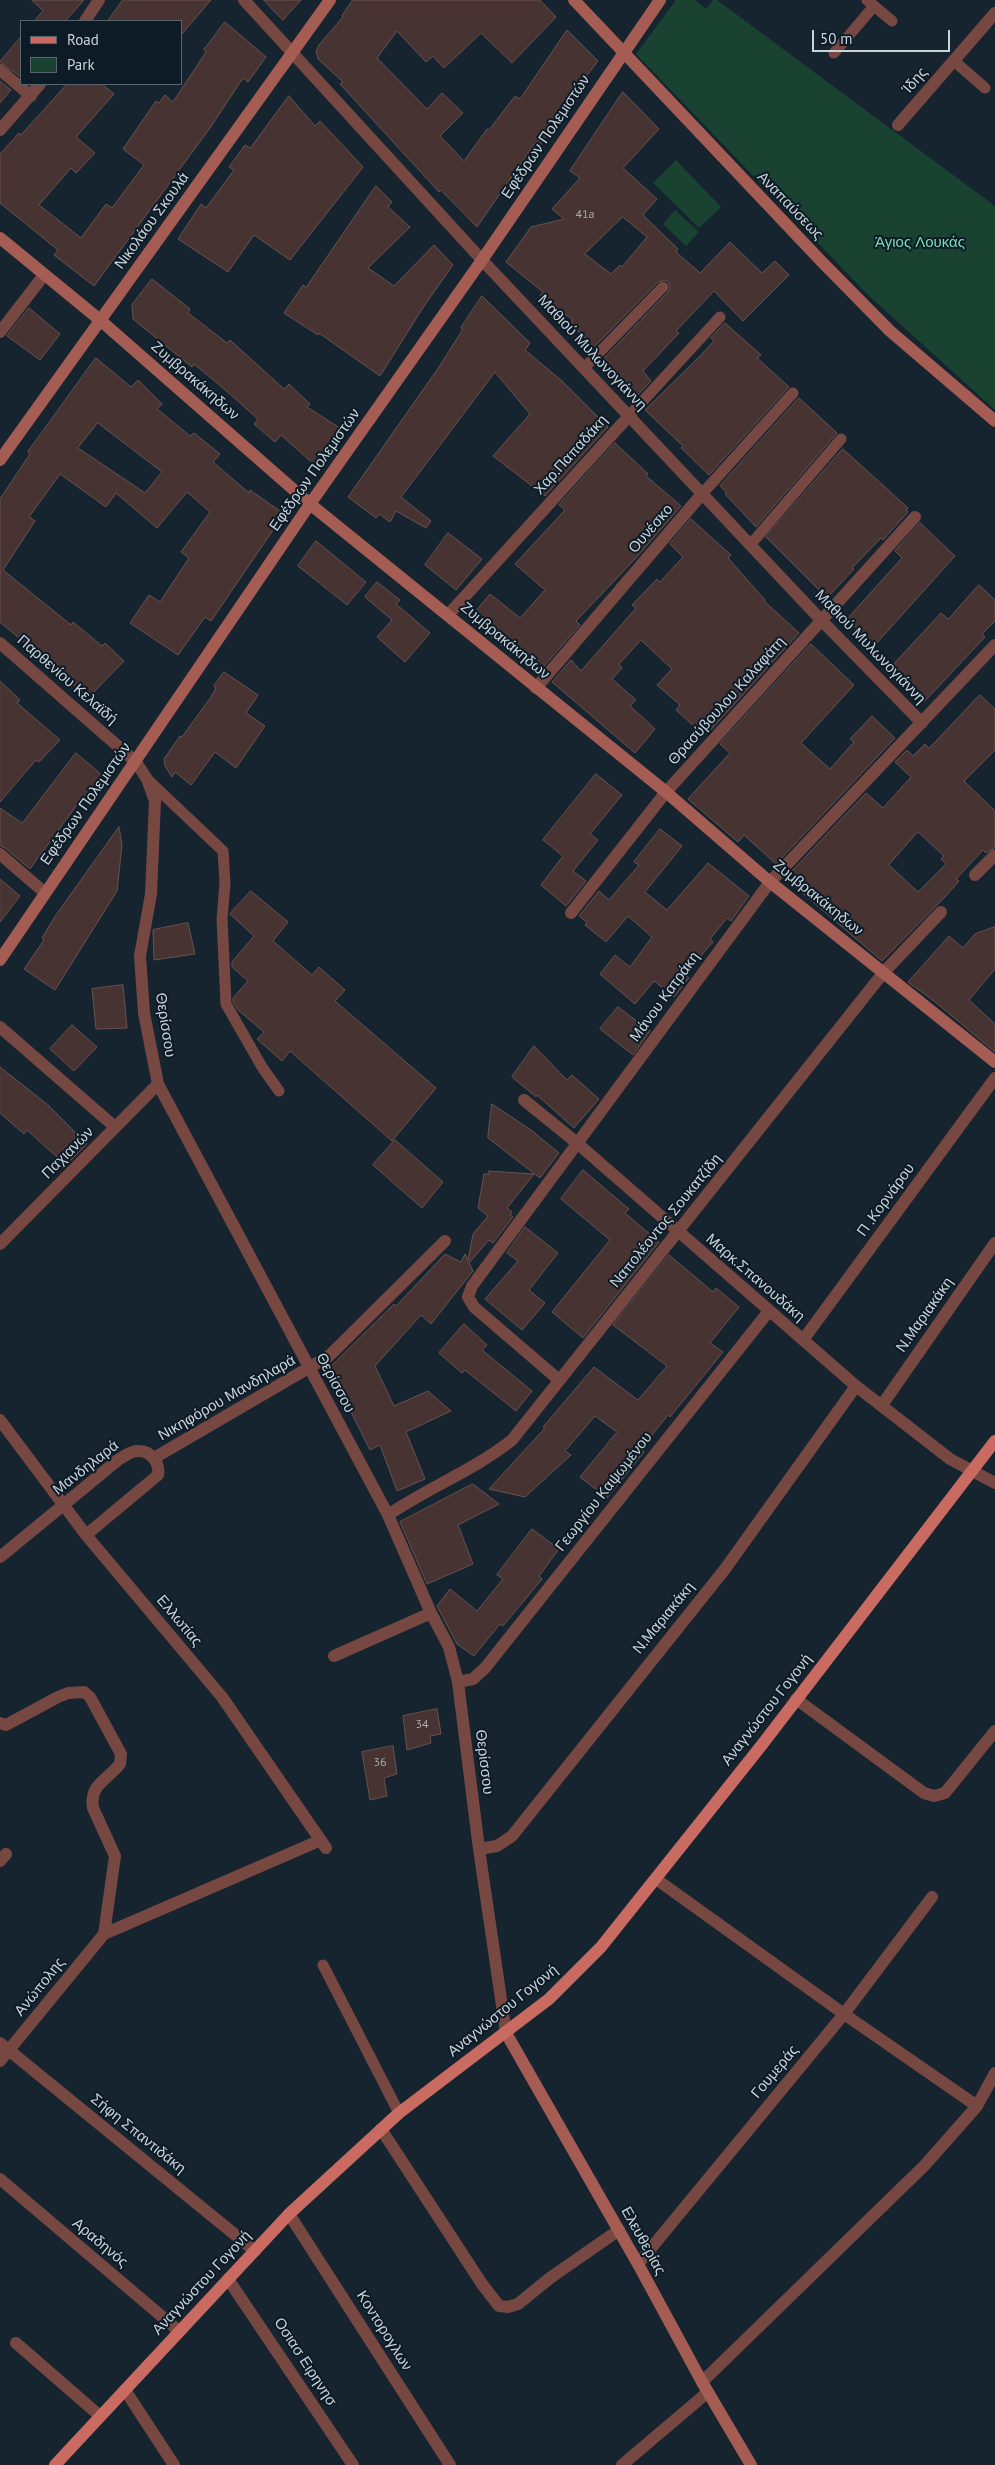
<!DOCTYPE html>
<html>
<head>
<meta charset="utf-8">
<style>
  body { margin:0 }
  #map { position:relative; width:995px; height:2465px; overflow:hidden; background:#162430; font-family:"PT Sans",sans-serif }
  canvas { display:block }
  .legend { position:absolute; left:20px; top:20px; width:162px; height:65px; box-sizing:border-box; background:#0d1b26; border:1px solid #58656e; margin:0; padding:6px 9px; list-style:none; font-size:15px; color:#c9d3da }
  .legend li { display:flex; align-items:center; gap:10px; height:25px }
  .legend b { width:25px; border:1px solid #58656e }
  .scale { position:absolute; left:812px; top:30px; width:138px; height:22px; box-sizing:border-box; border:2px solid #c9d3da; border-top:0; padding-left:6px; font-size:15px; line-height:18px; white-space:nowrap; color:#c9d3da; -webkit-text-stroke:4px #0d1b26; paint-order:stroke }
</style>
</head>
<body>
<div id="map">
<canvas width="995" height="2465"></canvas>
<ul class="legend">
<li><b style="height:6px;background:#c96b60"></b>Road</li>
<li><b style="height:14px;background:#194231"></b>Park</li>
</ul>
<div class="scale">50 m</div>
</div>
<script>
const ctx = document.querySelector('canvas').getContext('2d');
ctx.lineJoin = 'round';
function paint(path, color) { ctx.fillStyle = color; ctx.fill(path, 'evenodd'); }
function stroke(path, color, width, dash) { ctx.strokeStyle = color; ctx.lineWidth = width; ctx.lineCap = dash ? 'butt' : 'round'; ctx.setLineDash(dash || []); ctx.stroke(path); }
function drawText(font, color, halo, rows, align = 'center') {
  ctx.font = font + ' "PT Sans",sans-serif'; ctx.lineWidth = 4; ctx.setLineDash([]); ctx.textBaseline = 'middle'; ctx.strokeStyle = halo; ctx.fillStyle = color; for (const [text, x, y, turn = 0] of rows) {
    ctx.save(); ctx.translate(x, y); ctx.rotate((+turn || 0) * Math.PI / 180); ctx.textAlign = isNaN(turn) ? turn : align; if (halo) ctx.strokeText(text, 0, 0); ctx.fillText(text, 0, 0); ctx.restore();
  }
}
paint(new Path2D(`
  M676,0H695L706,9L713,0H717L995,206V410L867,294L636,54Z
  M676,160L721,207L699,228L653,183Z
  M675,210L699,232L686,246L663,224Z`), '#194231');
const building = new Path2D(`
  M32,0H84L65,21H34L43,11Z
  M123,0H211L181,35V21H108Z
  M264,0H301L283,20Z
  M353,0H540L556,17L512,63L481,33L444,68L433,56L426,62L397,31L377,58L427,109L442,93L463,113L440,136L464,161L487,129L489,130L515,96L520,99L567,30L598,61L571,96L540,146L535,143L477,227L441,190L439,192L340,84L343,82L318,59L316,51L319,45L343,17L342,16Z
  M225,22L266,57L248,82L243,78L210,128L94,286L54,255L58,250L0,203V154L19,133L21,135L67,84H102L114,94L76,137L95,153L76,173L71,168L39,205L81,238L106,204L112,208L144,165L123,149L156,101L159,103L165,95L173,102L206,52L204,50Z
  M21,37V77L0,62Z
  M0,81L11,90L0,103Z
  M623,92L659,129L623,168L657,199L643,215L678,249L676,252L700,273L730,242L762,273L775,261L789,275L743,321L714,291L676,331L679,333L643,371L651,381L634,399L600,365L606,359L605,357L668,292L670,288L669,282L664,280L658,282L594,347L570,323L573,320L540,296L543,292L506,262L531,227L564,219L552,209L580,178L570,171ZM623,217L647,237L622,267L620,265L611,274L585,254Z
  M289,96L315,126L320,121L363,167L290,260L254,235L228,272L178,239L201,204L206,208L234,170L229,167L245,145L250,148Z
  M376,186L392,202L388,207L410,227L368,268L394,286L434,245L453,265L424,306L380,376L319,333L318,335L284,313L303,285L306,287Z
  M152,279L190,309L188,313L227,343L230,340L284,389L289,384L310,404L307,407L343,430L317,467L281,435L275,442L254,424L258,419L223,388L194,364L192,367L133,319L132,305Z
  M482,296L530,343L525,350L562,381L608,427L545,496L493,456L530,414L495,372L401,497L431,521L426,528L396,511L390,522L379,514L376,518L348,497L439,367L463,329L461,328Z
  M29,308L60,334L40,360L7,336Z
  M725,323L761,355L757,358L789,387L709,475L681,448L683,446L645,410L698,358L714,341L711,338Z
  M96,358L131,387L138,380L162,404L157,409L190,436L194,433L220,454L213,462L249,493L250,490L284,514L211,621L205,617L178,655L130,623L149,595L160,602L189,558L181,552L210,512L187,492L157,528L116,493L106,507L60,474L29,517L35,521L3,570L71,625L73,622L102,646L105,643L124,661L88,698L60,673L58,675L41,660L43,658L0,622V499L30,454L28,452ZM98,423L162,472L145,493L78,448Z
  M799,398L837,433L756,527L725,494L727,493L720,486Z
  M615,443L648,474L646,476L681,506L635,559L576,621L580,625L538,673L505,643L502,646L470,618L490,594L520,618L545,590L515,564L565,510L559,505Z
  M843,449L908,508L906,510L908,512L883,540L881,538L852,568L854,569L827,598L766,537Z
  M691,519L731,555L728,558L765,600L764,601L799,633L708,733L707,732L704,735L676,710L680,705L657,685L672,669L641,640L619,664L622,668L612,679L636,700L630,706L655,729L635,753L552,682L571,660L581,671L636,608L632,605L657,579L660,582L683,557L670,544Z
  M920,523L955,556L875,645L847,619L902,558L895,551Z
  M448,533L482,559L456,590L425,565Z
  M316,541L366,582L347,605L298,566Z
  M377,582L400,600L396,604L430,633L405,662L377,637L392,620L365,597Z
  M979,585L995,600V621L982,634L985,637L924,702L889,669L941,613L948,619Z
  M811,644L854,685L801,743L830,769L854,742L850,739L872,716L895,738L776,864L744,835L738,842L688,799L730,753L720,744Z
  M224,672L258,695L246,713L265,726L236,768L215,752L191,785L175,772L172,777L165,766L164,759L180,736L182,737L211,697L216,688L214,686Z
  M0,681L20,700L17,703L60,740L39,762L36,760L0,802Z
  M980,695L995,709V750L964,781L995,811V847L986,853L983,850L956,879L959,881L944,898L882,961L792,884L795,881L788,875L866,793L883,808L911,777L895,762L907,750L913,756L925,744L929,748ZM918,832L944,856L941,859L946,864L918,892L889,865Z
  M76,753L103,776L83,800L82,798L30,869L5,848L0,846V808L22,823Z
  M596,774L622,795L590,834L598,840L573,871L586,881L566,906L541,885L563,856L543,840Z
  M119,827L122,845L117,891L55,990L24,969L44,940L42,938L56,915Z
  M660,829L682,846L645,892L667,910L708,863L749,896L731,921L727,918L710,939L713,942L685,974L689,978L674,997L654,981L635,1004L600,974L615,955L630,967L652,937L628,916L606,942L585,925L587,922L579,916L599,891L609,900L639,865L634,862Z
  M0,879L20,896L0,922Z
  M251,891L288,922L273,941L312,975L319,967L345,990L335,1001L436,1088L392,1141L290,1051L282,1061L257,1039L264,1032L238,1010L233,1002V998L248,981L232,967V962L254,936L230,914Z
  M188,923L195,954L154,960L153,930Z
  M995,927V969L969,1000L995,1024V1052L934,1001L908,982L949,936L963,948L975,934Z
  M123,985L127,1028L96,1029L92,989Z
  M618,1007L650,1031L633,1055L600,1029Z
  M72,1025L97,1047L74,1071L50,1049Z
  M534,1046L567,1080L572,1075L599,1099L574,1128L537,1095L536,1097L512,1077Z
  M0,1067L48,1105L87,1144L66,1165L27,1130L24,1134L0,1113Z
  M492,1104L531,1130L559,1153L540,1178L488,1138Z
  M395,1140L443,1182L422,1208L373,1165Z
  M583,1170L629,1209L625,1213L659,1242L583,1338L552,1312L610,1240L561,1199Z
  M489,1171L534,1174L507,1208L512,1212L510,1215L513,1217L493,1243L489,1240L469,1263L473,1271L431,1324L421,1315L375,1366L394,1406L428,1391L451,1411L406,1432L425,1479L397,1491L380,1445L370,1450L329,1368L394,1304L396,1306L445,1254L461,1262L465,1254L468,1260L473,1234L488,1216L478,1208L484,1174H489Z
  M525,1227L558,1253L529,1290L545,1303L522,1330L485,1299L518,1261L507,1253Z
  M669,1255L713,1292L716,1288L739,1307L710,1343L723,1352L670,1417L668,1415L641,1449L644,1452L607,1498L580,1477L617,1432L595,1416L565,1451L571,1455L525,1497L489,1489L545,1428L543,1427L594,1367L638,1400L667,1366L613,1325Z
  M464,1324L487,1345L482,1350L532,1391L516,1411L465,1370L462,1373L439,1353Z
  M473,1484L499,1504L458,1525L473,1564L427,1584L400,1522Z
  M532,1529L559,1549L539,1576L542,1579L503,1626L500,1624L474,1656L457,1644L437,1606L450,1589L477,1611L503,1579L497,1575Z
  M437,1709L441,1734L430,1736L431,1743L407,1750L403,1716Z
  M393,1746L397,1774L384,1778L387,1796L370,1800L362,1752Z`);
paint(building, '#473331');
stroke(building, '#685250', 1);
stroke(new Path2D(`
  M867,0L892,21
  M834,53L874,6
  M954,61L985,88
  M584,368L663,287
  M629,416L720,317
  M702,494L793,393
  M751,544L841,439
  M147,779L223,851L225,883L222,919L226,1004L262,1067L279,1091
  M323,1965L399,2113`), '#774842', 11);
stroke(new Path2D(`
  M244,0L482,260L821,620L922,723
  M85,21L99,0
  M0,70L31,96
  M898,125L995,13
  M0,130L40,84
  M0,332L44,275
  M448,615L629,416
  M0,643L136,762L147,779L155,801L151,894L140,956L144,1013L158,1084L388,1515L431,1613L449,1647L458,1682L479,1849L506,2033
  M536,688L702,494
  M0,854L44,892
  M975,875L995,855
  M571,913L666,792L915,517
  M0,1027L115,1127
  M524,1100L577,1143L856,1386L950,1459L995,1483
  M0,1244L158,1084
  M803,1340L995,1078
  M559,1380L474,1307L468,1297L472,1286L770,882L995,645
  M882,1405L995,1243
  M0,1420L86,1535L222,1697L326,1848
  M154,1458L329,1356L445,1241
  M388,1515C428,1488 474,1470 512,1440L884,972L941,912
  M0,1557L118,1460C123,1457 131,1451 137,1451C151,1450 160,1463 158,1475L86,1535
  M334,1656L431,1613
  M458,1682L473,1679L485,1668L769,1311
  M796,1699L924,1793L934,1796L945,1793L995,1731
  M0,1723L6,1725L58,1697L68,1693L84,1692L90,1697L121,1754L120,1764C107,1780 89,1785 93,1808L115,1856L104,1934
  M479,1849L497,1846L512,1836L725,1569L856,1386
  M0,1861L6,1854
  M656,1879L844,2014L977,2106
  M0,2043L255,2251
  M0,2061L104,1934L321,1840
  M381,2129L482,2284L499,2306L508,2307L518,2304L550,2278L619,2230
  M0,2179L179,2331
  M289,2214L450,2465
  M638,2264L844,2014L932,1897
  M228,2279L353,2465
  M16,2343L100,2416
  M702,2382L925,2165L977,2106L995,2073
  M125,2390L174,2465
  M622,2465L708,2392`), '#774842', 12);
stroke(new Path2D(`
  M574,0L821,261L890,331L995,421
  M0,238L100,320L310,504L666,792L770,882L995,1062
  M0,460L330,0
  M0,960L310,504L482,260L660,0
  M506,2033L638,2264L702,2382L751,2465`), '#a55c53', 12);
stroke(new Path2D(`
  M55,2465L289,2214L399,2113L549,1999L601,1947L761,1746L995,1441`), '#c96b60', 12);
drawText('12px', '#a8abb0', null, [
  ["41a",585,215],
  ["34",422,1725],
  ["36",380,1763]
]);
drawText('15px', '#c9d3da', '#0d1b26', [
  ["Ίδης",915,81,-49],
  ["Εφέδρων Πολεμιστών",546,137,-56],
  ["Αναπαύσεως",790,206,46],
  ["Νικολάου Σκουλά",152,221,-54],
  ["Μαθιού Μυλωνογιάννη",592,353,47],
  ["Ζυμβρακάκηδων",195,381,41],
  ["Χαρ.Παπαδάκη",571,455,-48],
  ["Εφέδρων Πολεμιστών",315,470,-55],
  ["Ουνέσκο",651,529,-49],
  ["Ζυμβρακάκηδων",505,641,40],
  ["Μαθιού Μυλωνογιάννη",870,647,46],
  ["Παρθενίου Κελαϊδή",67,680,41],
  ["Θρασύβουλου Καλαφάτη",727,701,-48],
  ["Εφέδρων Πολεμιστών",86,804,-55],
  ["Ζυμβρακάκηδων",818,898,39],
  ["Μάνου Κατράκη",665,997,-54],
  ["Θερίσσου",165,1025,81],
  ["Παχιανών",68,1153,-45],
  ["Π .Κορνάρου",886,1200,-54],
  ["Ναπολέοντος Σουκατζίδη",666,1221,-51],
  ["Μαρκ.Σπανουδάκη",755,1278,41],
  ["Ν.Μαριακάκη",925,1315,-55],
  ["Θερίσσου",335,1383,62],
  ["Νικηφόρου Μανδηλαρά",227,1398,-30],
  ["Μανδηλαρά",86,1468,-38],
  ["Γεωργίου Καψωμένου",604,1492,-52],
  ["Ν.Μαριακάκη",664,1618,-51],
  ["Ελλωτίας",179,1621,50],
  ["Αναγνώστου Γογονή",767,1710,-52],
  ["Θερίσσου",484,1762,83],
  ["Ανώπολης",40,1987,-51],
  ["Αναγνώστου Γογονή",503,2011,-39],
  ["Γουμεράς",775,2072,-50],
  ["Σήφη Σπαντιδάκη",138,2134,39],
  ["Ελευθερίας",643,2241,61],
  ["Αραδηνός",100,2243,40],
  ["Αναγνώστου Γογονή",202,2283,-47],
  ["Κοντορογλων",384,2331,58],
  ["Οσιασ Ειρηνησ",305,2362,57]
]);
drawText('15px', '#7addb1', '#0d1b26', [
  ["Άγιος Λουκάς",920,243]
]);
</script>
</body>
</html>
